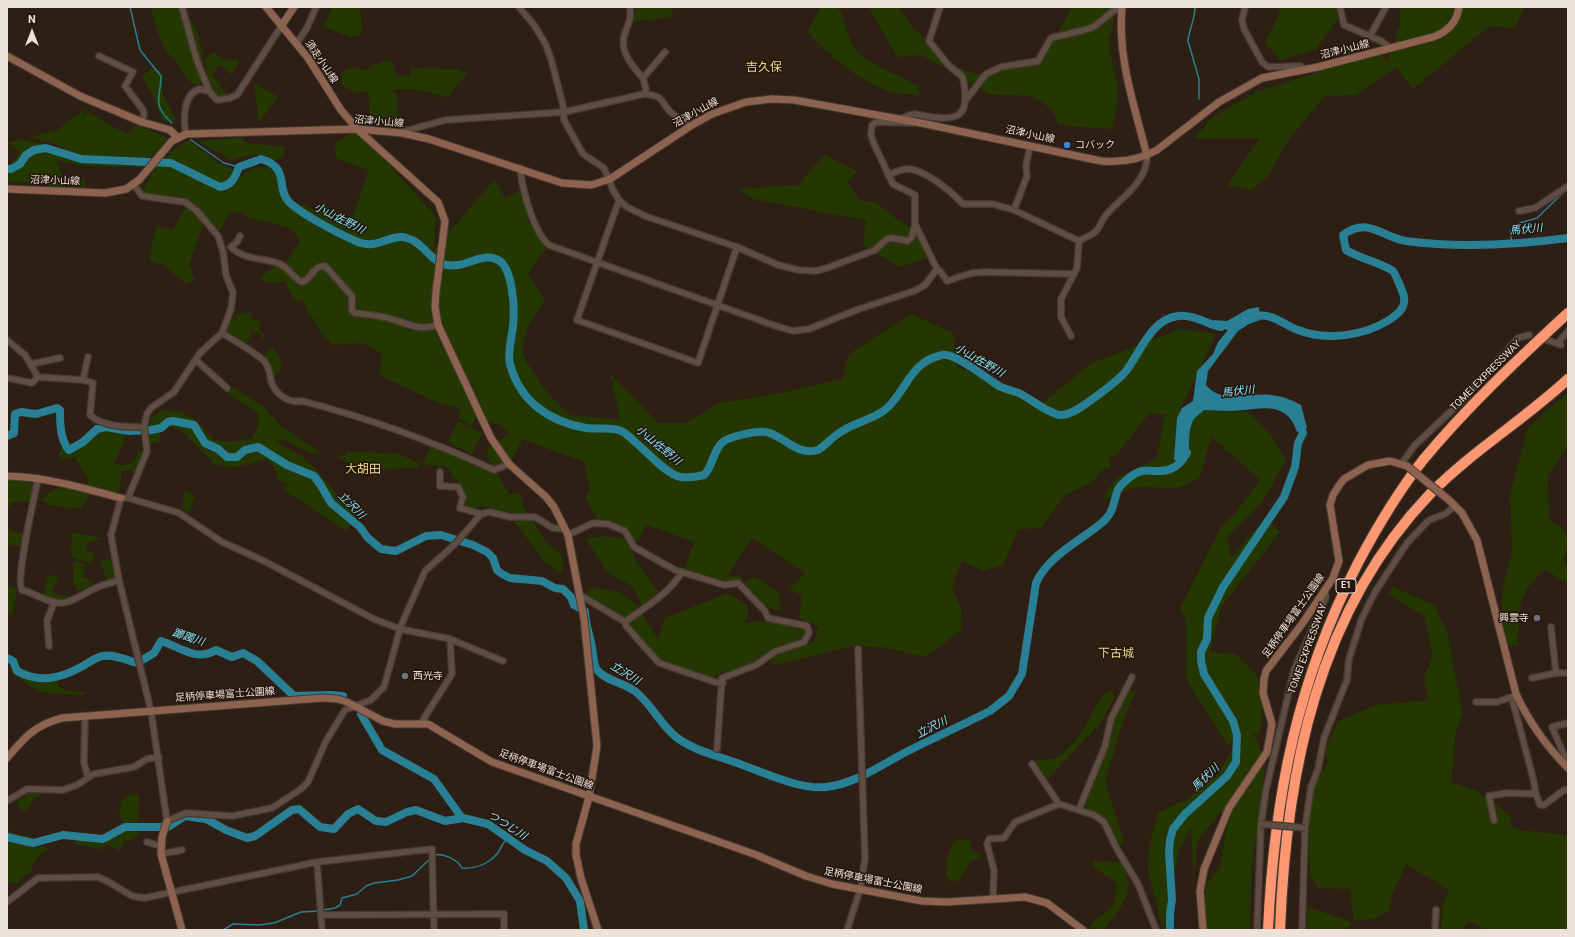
<!DOCTYPE html>
<html>
<head>
<meta charset="utf-8">
<style>
  body { margin:0 }
  #map { position:relative; width:1575px; height:937px; overflow:hidden; background:#2e1f14; font-family:Roboto,sans-serif }
  canvas { display:block }
  .frame { position:absolute; inset:0; border:8px solid #ece2da; pointer-events:none }
  .north { position:absolute; left:12px; top:12px; width:40px; height:40px; -webkit-text-stroke:3px #24160b; paint-order:stroke; rotate:0deg; font-size:11px; font-weight:700; line-height:16px; text-align:center; color:#ece2da }
  .north::after { content:''; display:block; margin:auto; width:14px; height:18px; background:#ece2da; clip-path:polygon(50% 0,100% 100%,50% 72%,0 100%) }
</style>
</head>
<body>
<div id="map">
<canvas width="1575" height="937"></canvas>
<div class="frame"></div>
<div class="north">N</div>
</div>
<script>
const ctx = document.querySelector('canvas').getContext('2d');
ctx.lineJoin = 'round';
function paint(path, color) { ctx.fillStyle = color; ctx.fill(path, 'evenodd'); }
function stroke(path, color, width, dash) { ctx.strokeStyle = color; ctx.lineWidth = width; ctx.lineCap = dash ? 'butt' : 'round'; ctx.setLineDash(dash || []); ctx.stroke(path); }
function drawText(font, color, halo, rows, align = 'center') {
  ctx.font = font + ' Roboto,"Noto Sans JP",sans-serif'; ctx.lineWidth = 3; ctx.setLineDash([]); ctx.textBaseline = 'middle'; ctx.strokeStyle = halo; ctx.fillStyle = color; for (const [text, x, y, turn = 0] of rows) {
    ctx.save(); ctx.translate(x, y); ctx.rotate((+turn || 0) * Math.PI / 180); ctx.textAlign = isNaN(turn) ? turn : align; if (halo) ctx.strokeText(text, 0, 0); ctx.fillText(text, 0, 0); ctx.restore();
  }
}
paint(new Path2D(`
  M151,7H183C201,34 205,51 202,83L195,85C187,80 184,73 179,66C175,60 169,55 165,49C158,36 154,21 151,7Z
  M332,7H360L362,29L360,36L350,37L324,27Z
  M637,7H674L670,17L632,22Z
  M821,7H837C846,17 845,30 851,41C860,63 898,75 918,85L920,96C910,94 899,94 889,91C857,81 830,55 807,32Z
  M869,7H898L915,30L959,68L976,74L1041,64L1072,7H1116L1113,26L1108,40L1119,96L1112,129L1059,125L1052,109L1032,96L989,94L922,55L897,57Z
  M1280,7H1346L1316,49L1280,60L1265,43L1277,18Z
  M1400,7H1524L1515,29L1489,26L1413,89L1396,67L1356,95L1325,96L1289,139L1268,176L1252,190L1227,185L1260,138H1194L1214,116L1256,92L1363,58L1381,54L1387,62L1400,24Z
  M214,52L224,61L239,59L234,73L231,74L220,65L215,69L216,71L212,75L229,97H222L212,92L208,84L205,58Z
  M388,60L393,63L396,77L411,76V68L457,69L468,74L452,91L449,98C427,91 405,86 384,92L396,91L398,120L371,124L368,94L372,93L358,92L343,87L341,72L353,67L367,71L373,65Z
  M151,69L160,70L163,75L162,92L176,120L169,123L162,119L153,96L142,76Z
  M254,83L278,97L259,122Z
  M84,109L85,110L80,121L88,112L115,128L128,133L136,124L168,138L149,159L125,158L145,160L143,167C116,166 83,169 57,160L63,178L84,179L85,187L53,188L42,182H7V174L24,165L12,162L20,152L8,143L20,139L66,150C55,143 41,139 27,138L58,130Z
  M357,129L436,217L434,247L415,272L494,180L506,199L519,190L529,222L549,245L528,274L545,300L528,326L522,349L526,361L548,394L569,415L620,420L610,374L658,423H686L719,403L781,393L842,379L849,354L911,314L953,333L957,367L993,381L1040,405L1090,364L1180,329L1216,334L1178,414L1207,410L1249,412L1271,435L1286,460L1262,502L1227,538L1231,558L1265,518L1280,532L1221,607L1210,652L1236,654L1255,673L1263,686L1260,734L1251,733L1256,738L1265,764L1258,830L1251,870L1250,930H1206L1203,902L1207,883L1220,868L1228,821L1220,812L1197,843L1194,882L1191,827L1179,851L1163,930L1148,871L1149,846L1158,813L1189,798L1218,774L1242,733L1228,746L1186,679V620L1180,608L1221,527L1237,511L1260,480L1212,437L1199,478L1178,488L1135,487L1102,500L1116,478L1157,459L1164,417L1168,416L1150,412L1118,453L1110,457V468L1101,471L1092,482L1064,496L1042,527L1018,530L1003,565L983,571L962,561L954,579L952,589L961,607L962,630L925,657L882,647L852,646L774,665L771,662L776,654L814,642L819,627L799,618L802,595L789,590L805,573L752,538L727,577L741,575L743,580L728,584L683,572L694,542L647,525L634,545L630,541L634,559L659,592L643,607L633,587L607,571L586,539L605,536L630,540L622,530L598,521L586,498L590,487L584,462L523,439C512,456 517,460 497,470C477,447 491,446 510,434L501,425L476,418L472,426L458,418L461,408L436,402L379,375L383,354L362,343L332,345L311,318L322,319L309,316L304,302L293,299L285,281C275,283 266,286 260,277L278,265L302,282L304,279L286,263L300,241L291,228L269,222L250,219L241,211L230,212L219,232L182,196L171,199L141,194L157,164L171,163L215,187L225,189L234,185L244,174L256,167H271L280,175L287,198L335,219L341,215L351,221L369,170L336,158L334,145Z
  M242,138L246,143L285,147L283,157L273,161C259,150 246,156 231,161L228,157L197,141Z
  M189,140L218,163L235,170L228,183L216,185L176,162L165,160L171,152Z
  M824,155L858,171L847,181L859,200L877,203L899,221L920,233L928,257L901,267L863,246L866,220L754,199L739,189L798,185Z
  M186,207L205,220L189,265L195,279L186,284L164,265L149,261L156,226L173,230Z
  M251,312L253,315L250,320L254,319L261,321L259,329L265,336L262,340V336L253,330L246,345L225,332L231,317L243,324L234,316Z
  M272,347L282,360L279,372L273,377L262,358Z
  M232,387L260,404L284,429L322,453H311L282,439L275,441L302,456L318,471L355,517L346,531L283,489L289,484L278,480L275,470L267,459L233,468L215,464L180,429L177,430L165,423L160,434V441L148,444L151,419L159,411C188,409 197,421 215,441L232,442L252,438L258,426V413L226,392Z
  M1568,392V445L1548,476L1549,520C1569,531 1572,539 1563,560L1568,567V584L1545,569C1515,595 1520,610 1518,646L1506,645L1502,604L1503,588L1512,552L1510,494L1528,428Z
  M458,421L482,433L472,454L448,442Z
  M103,429L121,432L125,436L124,443L114,464C125,467 137,464 137,451L145,450L136,474L131,470L122,471L119,495L88,485V479L75,458L86,452L72,458L63,460L59,455L62,445L71,451C83,445 91,434 103,429Z
  M431,445L497,473L509,494L521,493L523,506L545,541L561,554L563,567L560,574L543,559L507,512L489,507H467L461,487L447,467L423,464Z
  M347,451L399,454L419,463L418,468C391,468 359,473 336,456L346,455Z
  M14,479L43,483L33,502H13L7,508V482Z
  M81,487L91,493L81,509L48,505L41,499L54,489Z
  M186,491L195,497L189,512L182,509L184,494Z
  M7,526L13,532L27,534L25,547L7,544Z
  M72,532L100,538L99,540L87,542L86,551L94,553L92,564L72,557L71,545L77,542L72,543Z
  M114,559L117,578L107,581L100,560Z
  M77,561L85,564L83,577L92,580V586L78,591L73,584V565Z
  M53,575L58,577L52,592L70,597L66,603L43,597L48,576Z
  M755,577L779,593L780,611L760,604L744,582Z
  M7,585L17,589L12,616L7,613Z
  M588,587L618,592L633,601L658,639L665,618L728,593L748,606V616L743,623L770,621L807,626L808,638L778,649L752,665L720,673L706,681L664,665L625,622L589,600Z
  M1393,587L1434,605L1447,632L1463,714L1456,731L1451,782L1475,790L1510,815L1511,827L1520,830L1568,835V930H1484L1469,921L1463,930H1441L1442,908L1449,890L1406,864L1392,894L1389,911L1373,919L1354,921L1350,889L1317,888L1310,872L1307,834L1313,787L1328,763L1325,750L1337,722L1376,705L1428,700L1424,677L1433,656L1424,616L1388,594Z
  M10,670L58,680V685L67,691L87,692L82,695L39,692L29,686Z
  M1126,688L1135,692L1123,721L1105,782L1124,843L1115,845L1100,817L1080,807Z
  M1112,691L1114,698L1100,724L1044,782L1034,761L1057,758L1078,738L1103,695Z
  M32,791H38L41,795L37,796L25,811L18,808L17,803Z
  M139,794L138,822L125,825L119,815L123,797Z
  M124,827L139,830C138,840 132,839 123,842L120,851L107,844C99,852 97,849 87,846C83,845 78,845 74,844L79,838L109,835Z
  M7,830L22,836L32,837L41,846L49,848L34,862L30,873L25,875L17,884L7,882Z
  M969,839L972,852L979,854L981,860H972L959,880L951,882L946,876V860L954,841Z
  M1094,861L1122,863C1137,889 1121,911 1102,930H1094L1089,927L1114,904L1117,884L1094,867Z
  M1307,907L1352,922L1347,930H1307Z`), '#253700');
paint(new Path2D(`
  M1259,307L1260,320L1249,324L1238,331L1208,371L1206,385C1223,405 1248,392 1271,395C1282,396 1292,400 1301,405L1307,428L1297,432C1286,397 1255,411 1229,411C1221,411 1213,410 1204,410C1201,413 1195,417 1193,421C1186,433 1192,448 1186,461L1174,460L1177,418L1182,408L1193,401L1197,371L1213,354L1218,342L1228,330L1211,326L1214,320L1227,321L1248,309Z`), '#297f93');
stroke(new Path2D(`
  M130,7L140,50L161,76C161,98 151,104 172,123
  M1195,7C1195,20 1189,29 1188,41L1199,79V99
  M191,140L224,163L239,167
  M1512,243L1510,231L1520,223L1537,218L1566,190
  M434,855C443,853 457,859 462,868C475,869 488,864 497,854C501,849 502,842 508,839
  M323,910L335,908L340,905L342,898L357,894L366,886L374,883L398,880L412,876L430,859
  M223,930L233,924L259,925L274,923L301,912L319,911`), '#297f93', 1.5);
stroke(new Path2D(`
  M7,169H11L20,164L26,155L34,150L46,148L81,159L171,163L220,187C232,185 235,178 239,167L261,159C291,168 275,187 289,202C301,214 341,235 358,242C377,250 391,233 407,238C428,244 431,269 458,265C473,263 487,251 501,262C513,273 515,310 513,326C512,338 507,352 510,364C520,402 550,422 586,428C597,430 612,426 621,431C626,433 630,437 634,441C645,450 668,476 681,477C689,478 696,477 704,475C714,466 712,450 724,441C733,436 760,429 770,433C786,439 799,456 818,450C827,444 834,435 844,430C859,421 879,418 891,404C908,385 913,361 942,355C955,352 987,379 999,386C1005,389 1012,391 1019,393C1031,399 1043,410 1056,414C1061,416 1065,415 1070,413C1081,409 1118,381 1126,371C1140,353 1151,319 1178,316C1193,314 1207,324 1221,327
  M1250,317C1271,311 1280,323 1298,330C1326,341 1364,336 1389,320C1398,314 1406,308 1404,296C1403,293 1395,273 1393,271C1379,262 1361,259 1346,250L1343,235C1369,216 1383,238 1406,241C1459,248 1515,245 1568,238
  M7,436L14,433L15,414L21,412L36,414L57,408L60,410C60,423 60,440 69,450L83,442L97,429L106,427L129,431L151,430L161,428L168,422L173,421L194,425L205,443L218,449L227,457H237L245,450L258,447L287,465L314,476L320,484L331,503L360,527L368,538L381,549L396,551L426,536L441,535L473,545L487,552L493,558L497,570L502,574L510,578L542,581L555,588L563,589L571,597L574,605L585,611C585,626 592,640 593,655C594,660 594,666 597,670C606,681 625,683 636,692C652,705 660,724 676,737C693,750 715,755 734,762C761,771 798,790 826,787C855,784 881,765 906,752C934,738 962,725 990,711L1009,696L1022,674L1036,583C1049,554 1083,540 1105,520C1114,510 1113,504 1117,492C1119,485 1133,473 1142,471C1146,470 1151,471 1154,471C1170,472 1179,467 1187,453
  M7,658L13,661L17,671C39,683 59,679 81,667C89,663 95,657 103,656C113,654 127,660 137,663L154,653L161,641C180,647 196,662 216,650L232,657L243,653L257,661L294,696L330,695L343,696
  M361,714L382,750L434,779L462,818
  M7,837L33,843L63,835L103,839L125,827H168L185,816L206,819L226,830L247,838L255,836L292,810L299,809L320,827L334,829L348,814L358,809L376,821L386,822L407,812L416,810L445,821L463,818L488,824L525,850L547,861L566,878L580,901L584,930
  M1170,930V913L1172,900L1169,853L1170,840L1173,829L1185,814L1227,776L1236,762L1237,735L1233,721L1204,674L1201,661V652L1207,639L1208,618L1223,587L1284,497L1295,467L1298,443L1303,433L1299,420`), '#297f93', 8);
const street = new Path2D(`
  M182,7L196,58L209,91
  M519,7L534,25L545,43L551,59L563,105L564,120L583,154L604,168L613,190L619,200L627,207L645,216L737,247L778,265L799,270L816,271L827,268L875,250L887,239L893,238L907,241L912,237L915,224
  M1245,7L1242,20L1244,29L1262,62L1268,67L1300,66L1305,69
  M1340,7L1344,25L1381,41L1391,48
  M630,8C632,19 627,26 624,36C620,53 633,67 643,78
  M1370,36L1386,7
  M297,43L307,28L316,7
  M99,56L133,72L125,86L143,110L144,114L142,122
  M644,94L646,89L643,78L665,52
  M965,101L986,74L1001,67L1038,61L1051,38L1088,29L1095,26L1112,12L1123,7
  M901,119L909,115L915,114C933,117 966,127 965,98C965,90 965,83 962,76L949,66L929,41L940,7
  M401,132L446,120L564,112L644,94C668,96 659,104 674,115C679,119 686,122 692,125
  M186,134C183,120 183,93 200,89L209,91L217,100L230,98L237,95L282,25
  M1030,146L1026,166L1027,176L1014,210L1079,241L1077,268L1061,299V317L1071,336
  M520,168C522,188 533,232 549,245L773,325L793,331L809,329L859,309L914,291L925,285L937,269L915,224V195L893,184L874,144L871,135L872,125L876,122L913,123
  M888,175C894,173 901,169 907,169C924,169 951,191 963,204H993L1014,210
  M619,200L577,320L698,363L737,247
  M1519,211L1535,208L1568,186
  M240,236L237,242L231,247C245,261 263,257 280,264C289,268 293,278 302,282C312,279 312,266 325,266L352,296V310L355,313C364,314 374,315 383,317C406,321 414,332 438,325
  M1079,241C1084,238 1090,236 1095,232C1101,227 1101,220 1106,215C1121,197 1147,183 1147,156
  M937,269L940,271L947,281L972,273L983,272L1072,274
  M222,333C236,342 252,350 264,361C269,366 270,374 271,381C275,394 289,404 302,401C368,418 432,441 494,470L509,464
  M1544,339L1561,345
  M7,340L25,355L38,377L32,383L7,378
  M1558,343L1568,331
  M196,360L227,388
  M31,364L60,358
  M38,377L83,380L88,357
  M83,380L93,383L90,415C102,427 128,427 144,427
  M1402,463L1414,446L1465,398L1518,338L1529,335
  M440,472V486L458,487L463,497L460,508L481,514
  M38,478C35,496 15,579 22,590C35,593 47,603 60,603C71,604 87,591 98,587C104,584 112,583 119,580
  M128,498L147,451L144,427L147,414L151,408L174,392L200,353L222,333L231,309L233,293L226,275L223,251L218,236L197,211L185,202L142,196L134,185
  M568,535L593,523L608,524L625,531L634,547L675,570L724,585L738,583L765,611L768,618L807,626L809,633L804,642L776,651L756,665L722,678L717,749
  M580,595L625,622L626,626L659,663L715,682L723,683
  M625,622C645,607 668,595 682,572
  M1551,627L1556,673
  M400,628L425,571L455,544L481,514L490,512L510,517H535L553,528L565,529
  M400,629L384,687L371,700L345,710L326,741L308,782L301,789L272,808L232,816L186,813L167,821L151,711L119,580L111,535L121,498H128L179,513L222,542L262,560L374,619L400,629L450,639L452,674L421,723
  M450,639L503,661
  M49,646L47,621L54,602
  M1532,678L1556,673H1568
  M1512,698L1533,778L1536,794
  M1476,702H1497L1514,696
  M85,716L84,763L88,777
  M1562,762L1565,757L1552,727L1568,723
  M1032,764L1059,804L1094,815L1104,822L1117,849L1138,884L1156,930
  M7,801L27,789L63,790L77,785L94,774L134,767L147,759L159,757
  M1079,809L1105,746L1111,719L1132,677
  M1494,820L1489,796L1507,793L1536,794L1540,805H1544L1564,790H1568
  M147,842L161,846
  M161,854L182,850
  M317,862L322,930
  M993,898L994,870L987,844L989,839L1004,838L1015,822L1059,804
  M7,902L38,878L98,877L107,881L132,896L144,898L317,862L432,849L434,930
  M322,915L504,914V930
  M847,930L860,890L865,859L858,649
  M1257,930L1261,824L1266,790L1294,670L1326,597L1325,590
  M1302,930L1305,828L1311,787L1318,769L1324,738L1347,680L1349,659L1362,618L1375,592L1407,543L1429,520L1445,514L1455,506
  M1435,930L1436,910`);
const secondary = new Path2D(`
  M266,7L308,58L341,110L357,129L438,202L445,221L436,292L435,307L438,325L491,438L509,464L546,497L554,507L568,535L584,619L597,746L589,797L576,844V855L581,878L598,930
  M1122,7C1117,58 1135,107 1147,156
  M282,25L294,7
  M7,56L80,96L142,122L170,130L177,137
  M7,189L105,193L126,189L139,180L172,141L186,134L357,129L402,133L429,139L562,183L591,185L610,179L692,125L712,114L746,102L772,99L794,100L921,123L1101,161C1122,163 1139,160 1157,150L1219,102L1262,78L1318,67L1433,37C1447,32 1457,23 1459,7
  M7,476C46,477 83,488 121,498
  M1449,500L1462,513L1477,540L1516,694C1529,722 1546,746 1568,768
  M7,758C25,737 35,725 62,718L322,698L338,699L347,702L383,721L395,724H428L492,762L754,854L806,876L832,884L922,901L947,902L1025,897L1047,903L1083,930
  M167,821L162,837L161,854L182,930
  M1203,930L1200,891L1204,869L1229,808L1267,752L1272,724L1263,693L1264,679L1266,671L1302,624L1333,578L1339,561L1330,505L1333,495L1338,487L1344,479L1368,465L1390,461L1407,466`);
const highway = new Path2D(`
  M1268,930C1274,797 1297,681 1358,563C1377,527 1398,492 1423,460C1467,407 1517,360 1568,313
  M1280,930C1286,773 1317,612 1430,494C1472,451 1524,420 1568,379`);
stroke(street, '#453932', 8);
stroke(secondary, '#453932', 9);
stroke(highway, '#453932', 12);
stroke(street, '#5e4d40', 5.5);
stroke(secondary, '#8d634f', 7);
stroke(highway, '#fc9771', 10);
const streetBridge = new Path2D(`
  M1261,824L1305,828`);
const secondaryBridge = new Path2D(`
  M1407,466L1449,500`);
stroke(streetBridge, '#453932', 8, []);
stroke(secondaryBridge, '#453932', 9, []);
stroke(streetBridge, '#5e4d40', 5.5);
stroke(secondaryBridge, '#8d634f', 7);
for (const [x, y, r, color] of [
  [1067,145,4,"#3f7fe0"],
  [1537,618,4,"#6b7280"],
  [405,676,4,"#6b7280"]
]) { const dot = new Path2D(); dot.arc(x, y, r, 0, 2 * Math.PI); ctx.fillStyle = color; ctx.fill(dot); stroke(dot, '#24160b', 1.5); }
for (const [x, y, w] of [
  [1346,586,20]
]) { const box = new Path2D(); box.roundRect(x - w / 2, y - 7, w, 14, 3); ctx.fillStyle = '#24160b'; ctx.fill(box); stroke(box, '#ece2da', 1); }
drawText('bold 9px', '#ece2da', null, [
  ["E1",1346,586]
]);
drawText('10px', '#ece2da', '#24160b', [
  ["沼津小山線",1345,50,-14],
  ["須走小山線",321,62,56],
  ["沼津小山線",696,113,-29],
  ["沼津小山線",379,122,5],
  ["沼津小山線",1030,135,12],
  ["沼津小山線",55,181,2],
  ["TOMEI EXPRESSWAY",1486,376,-45],
  ["足柄停車場富士公園線",1294,616,-55],
  ["TOMEI EXPRESSWAY",1308,649,-70],
  ["足柄停車場富士公園線",225,695,-4],
  ["足柄停車場富士公園線",546,770,20],
  ["足柄停車場富士公園線",873,881,11]
]);
drawText('10px', '#ece2da', '#24160b', [
  ["コバック",1075,145],
  ["興雲寺",1529,618,"right"],
  ["西光寺",413,676]
], 'left');
drawText('italic 11px', '#87e1f9', '#24160b', [
  ["小山佐野川",339,219,27],
  ["馬伏川",1526,230,-5],
  ["小山佐野川",979,361,30],
  ["馬伏川",1238,392,-6],
  ["小山佐野川",658,446,39],
  ["立沢川",351,506,45],
  ["躑躅川",188,638,18],
  ["立沢川",625,674,31],
  ["立沢川",932,728,-27],
  ["馬伏川",1206,778,-44],
  ["つつじ川",507,826,32]
]);
drawText('12px', '#ecda8c', '#24160b', [
  ["吉久保",764,68],
  ["大胡田",363,470],
  ["下古城",1116,654]
]);
</script>
</body>
</html>
